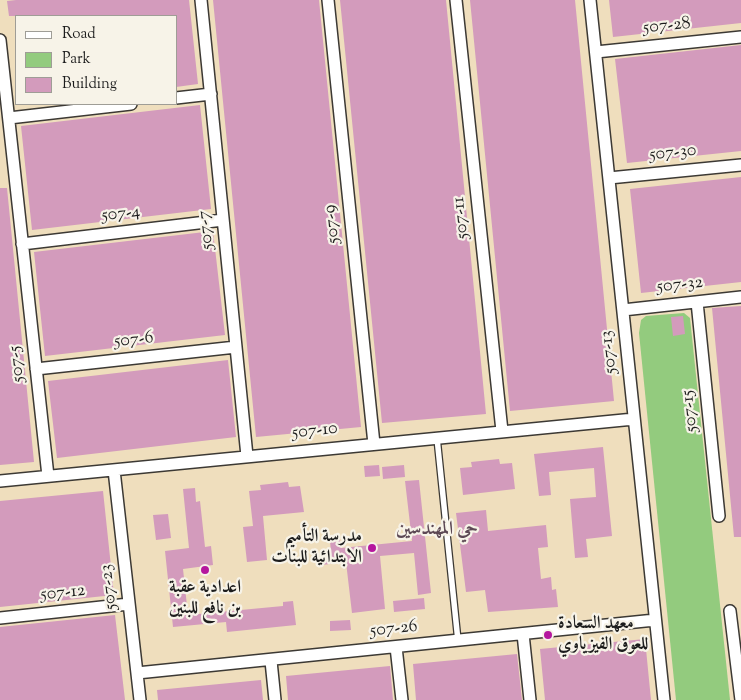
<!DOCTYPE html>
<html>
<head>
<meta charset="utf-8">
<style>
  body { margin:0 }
  #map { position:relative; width:741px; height:700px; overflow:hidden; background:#efdebd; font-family:"Sorts Mill Goudy",serif }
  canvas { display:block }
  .legend { position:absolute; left:15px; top:15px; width:162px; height:90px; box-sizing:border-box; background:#f7f3e8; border:1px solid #9f9d96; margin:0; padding:6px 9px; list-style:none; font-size:15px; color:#1c1c1c }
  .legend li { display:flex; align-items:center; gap:10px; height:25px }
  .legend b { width:25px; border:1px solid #9f9d96 }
</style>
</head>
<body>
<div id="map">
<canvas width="741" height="700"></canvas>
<ul class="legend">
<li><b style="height:6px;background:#fff"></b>Road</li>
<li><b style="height:14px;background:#93cb7e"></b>Park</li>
<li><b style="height:14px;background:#d39bbc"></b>Building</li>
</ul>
</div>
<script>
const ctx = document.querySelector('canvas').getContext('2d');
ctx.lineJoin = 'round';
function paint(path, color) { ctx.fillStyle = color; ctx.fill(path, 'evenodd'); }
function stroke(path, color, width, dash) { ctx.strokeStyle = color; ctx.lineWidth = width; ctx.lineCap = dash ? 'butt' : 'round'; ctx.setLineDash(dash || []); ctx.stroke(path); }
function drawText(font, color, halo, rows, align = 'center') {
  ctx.font = font + ' "Sorts Mill Goudy",Amiri,serif'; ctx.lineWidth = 4.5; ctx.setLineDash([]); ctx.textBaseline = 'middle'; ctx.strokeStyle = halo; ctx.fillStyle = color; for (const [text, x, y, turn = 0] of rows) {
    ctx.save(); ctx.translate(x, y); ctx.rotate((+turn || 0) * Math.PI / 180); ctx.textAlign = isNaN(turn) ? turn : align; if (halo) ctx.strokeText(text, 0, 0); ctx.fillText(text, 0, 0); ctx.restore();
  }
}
paint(new Path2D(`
  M684,313L690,318L730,700H676L639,333L641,320L646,316Z`), '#93cb7e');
paint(new Path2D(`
  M16,0H189L198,84L176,87V16H9L7,1Z
  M213,0H319L361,427L256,437Z
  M340,0H446L486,414L382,423Z
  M470,0H575L614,401L510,411Z
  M609,0H741V23L613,37Z
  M741,45V151L627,163L615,59Z
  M200,105L211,209L32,230L21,126Z
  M741,177V282L641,293L630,189Z
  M0,188H7L34,462L0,465Z
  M213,231L225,335L45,356L34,252Z
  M741,306V537H734L712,308Z
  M683,316L685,334L673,336L671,317Z
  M228,360L236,437L57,458L48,381Z
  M603,447L612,536L586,539L588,557L575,558L570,499L596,497L594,468L549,472L551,495L539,496L534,454Z
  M499,459L500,464L512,463L515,489L463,495L460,468L472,467L471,462Z
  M379,465L380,476L365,477L364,466Z
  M404,465L405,477L383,479L382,467Z
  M419,480L431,593L418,595L414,553L380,556L385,609L352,613L346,562L322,565V554H331L330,540L340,539L341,548L412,541L405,481Z
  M288,482L289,487L300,486L304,512L263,516L267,560L247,562L243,527L253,526L249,491L261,490L260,485Z
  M195,488L196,502L200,501L205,547L211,546L213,565L183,569L188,615L283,606V602L293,601L296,625L227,632L226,622L173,627L165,551L189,548L183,489Z
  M103,491L114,595L0,607V501Z
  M486,510L488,531L546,525L548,547L538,548L541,579L551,577L552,590L556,589L558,607L488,612L485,590L466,592L456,513Z
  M168,514L171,538L156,540L153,515Z
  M424,598L425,609L394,612L393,601Z
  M115,615L125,700H0V627Z
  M350,620L351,630L330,631V621Z
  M645,639L651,700H545L540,649Z
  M517,654L522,700H416L413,664Z
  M390,666L393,700H288L286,676Z
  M261,680L263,700H158L157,690Z`), '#d39bbc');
const lane = new Path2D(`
  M437,438L458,641`);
const street = new Path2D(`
  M201,0L247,456
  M328,0L374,444
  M456,0L502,431
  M590,0L664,700
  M0,40L48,476
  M596,52L741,37
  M176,98L211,94
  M9,118L131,104
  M609,178L741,165
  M22,244L223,220
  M697,302L719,516
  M623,310L741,297
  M36,369L236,347
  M114,470L140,700
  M0,481L634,419
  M730,611L741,700
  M0,618L129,604
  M523,634L530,700
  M396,647L402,700
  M271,661L275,700
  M137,673L655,620`);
stroke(lane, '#3c3934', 8);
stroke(street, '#3c3934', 14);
stroke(lane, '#fff', 5.5);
stroke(street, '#fff', 11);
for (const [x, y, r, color] of [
  [372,548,5,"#b5179e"],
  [205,570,5,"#b5179e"],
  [548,635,5,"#b5179e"]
]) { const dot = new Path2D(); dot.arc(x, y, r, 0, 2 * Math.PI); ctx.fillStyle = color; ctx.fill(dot); stroke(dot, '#f7f3e8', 2); }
drawText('18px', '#1c1c1c', '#f7f3e8', [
  ["507-28",667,27,-6],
  ["507-30",673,154,-6],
  ["507-4",121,215,-7],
  ["507-11",462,218,-96],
  ["507-9",333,224,-96],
  ["507-7",207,230,-96],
  ["507-32",680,286,-6],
  ["507-6",134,341,-6],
  ["507-13",610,352,-96],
  ["507-5",18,364,-96],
  ["507-15",691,411,-96],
  ["507-10",315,432,-6],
  ["507-23",110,587,-96],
  ["507-12",63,594,-6],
  ["507-26",394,630,-6]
]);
drawText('bold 18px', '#1c1c1c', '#f7f3e8', [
  ["مدرسة التأميم",362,538],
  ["الابتدائية للبنات",362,559],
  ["اعدادية عقبة",205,589,"center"],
  ["بن نافع للبنين",205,610,"center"],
  ["معهد السعادة",558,625,"left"],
  ["للعوق الفيزياوي",558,646,"left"]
], 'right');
drawText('bold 19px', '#5c4854', '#f7f3e8', [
  ["حي المهندسين",437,531]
]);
</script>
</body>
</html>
